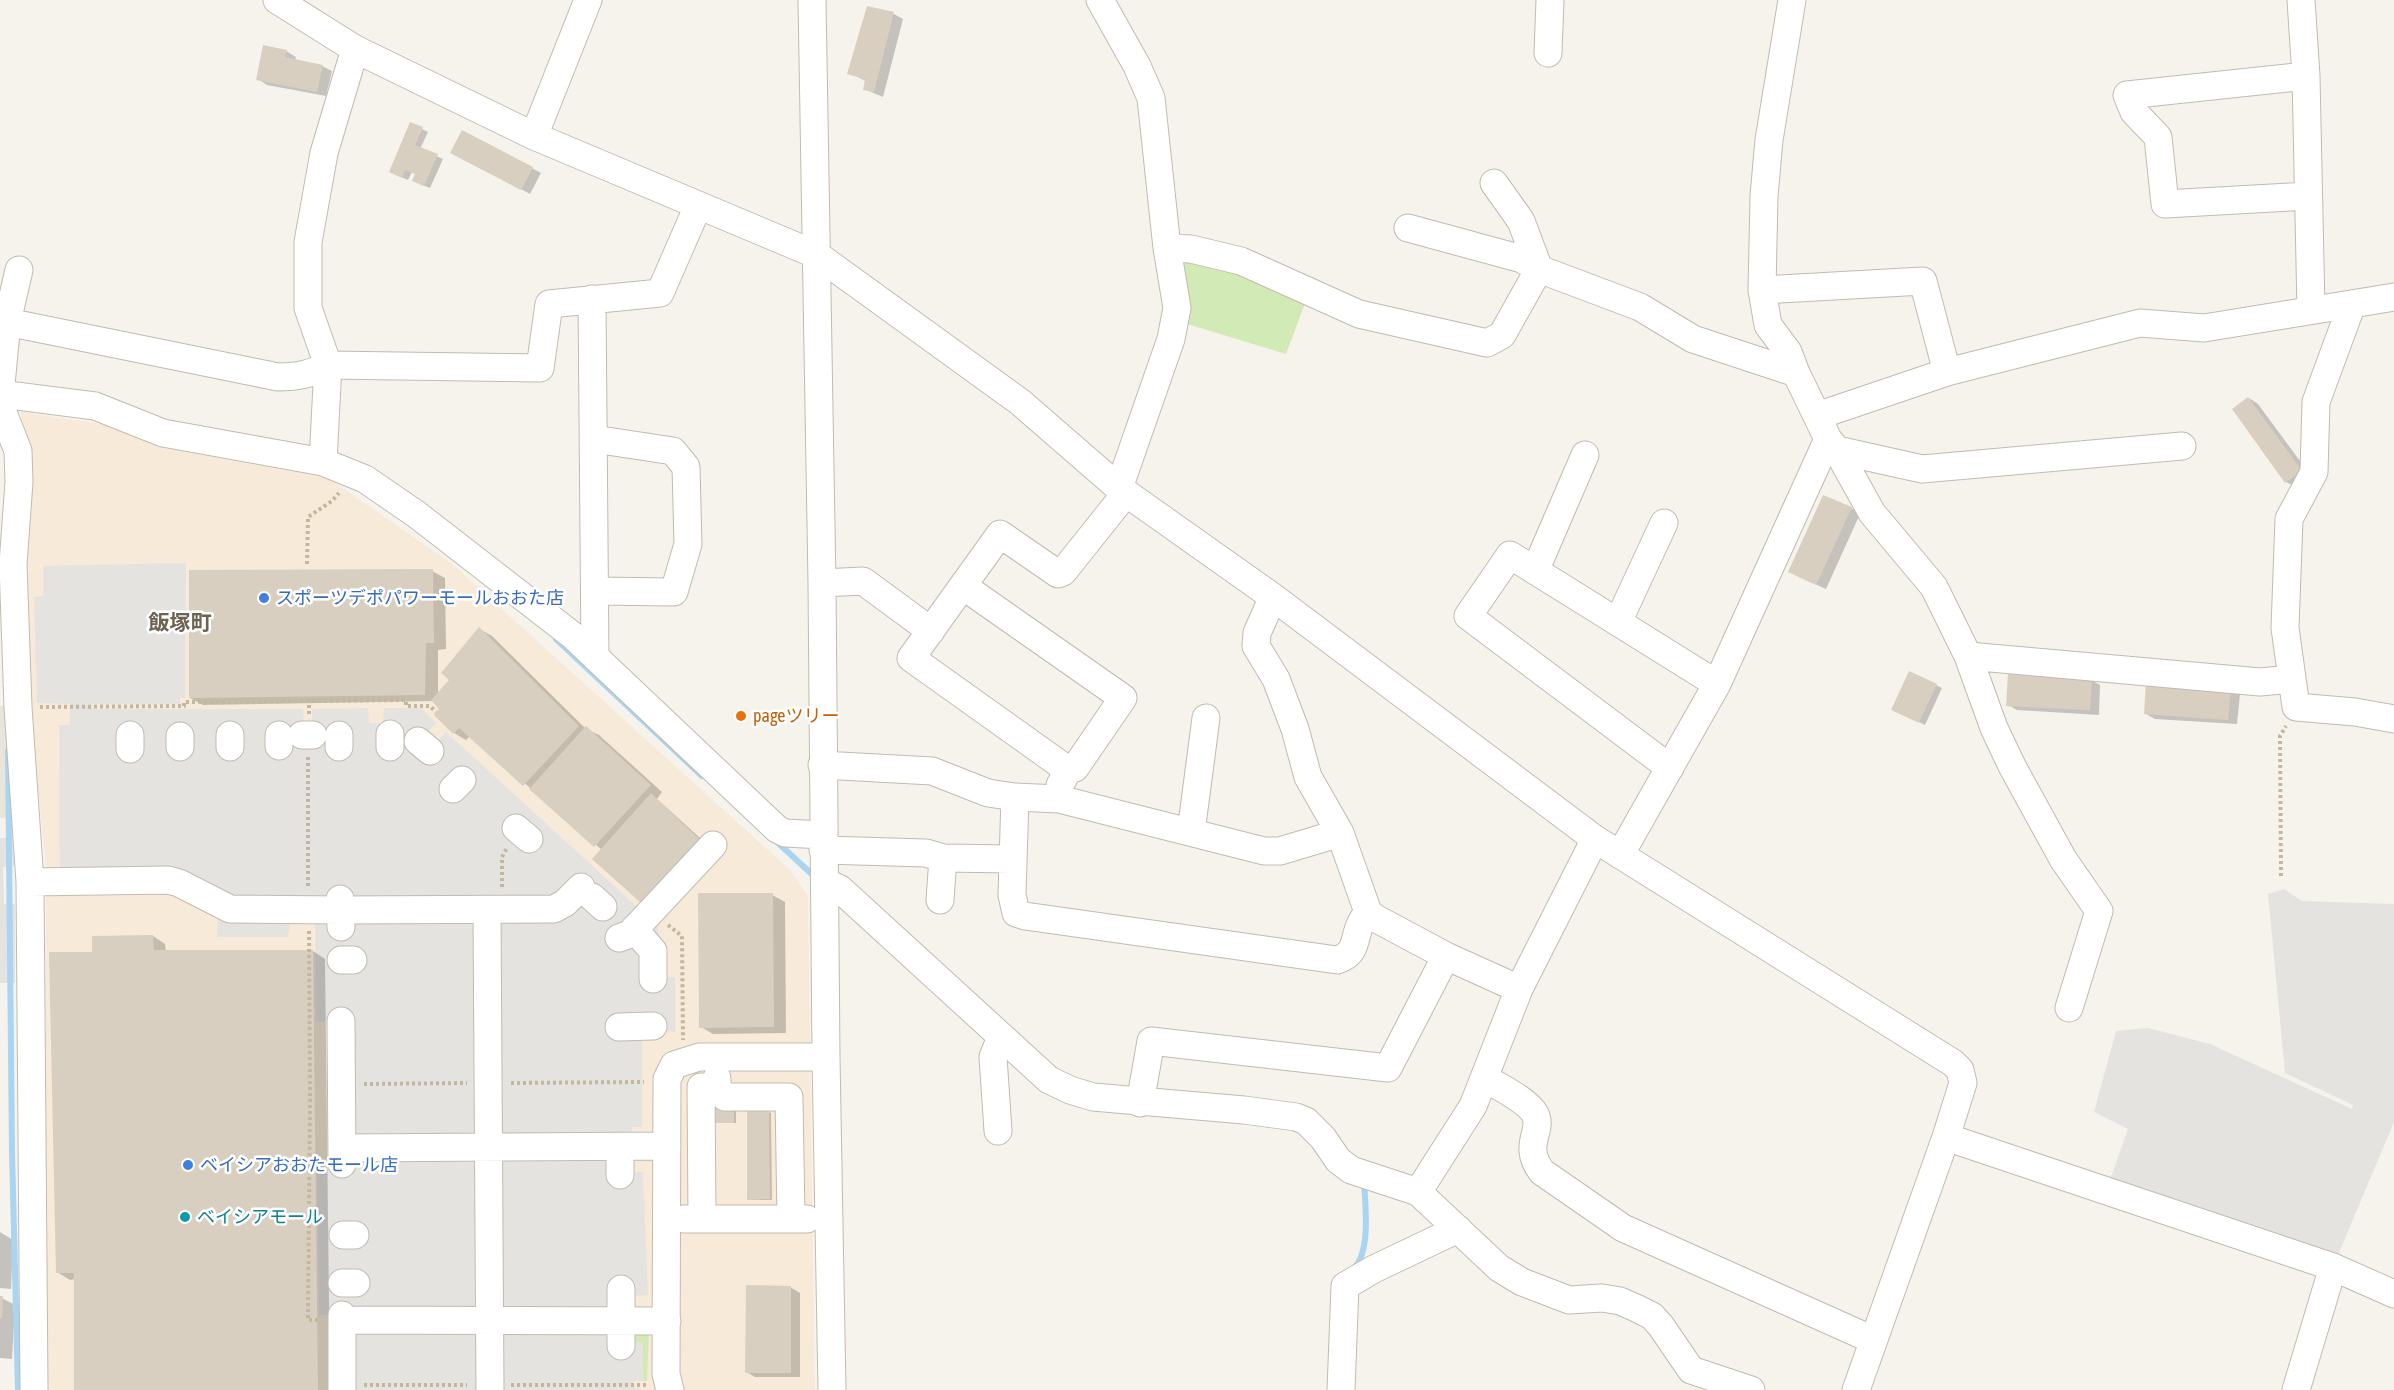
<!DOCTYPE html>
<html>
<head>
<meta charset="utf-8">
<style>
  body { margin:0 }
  canvas { display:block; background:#f6f3ec }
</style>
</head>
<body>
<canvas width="2394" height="1390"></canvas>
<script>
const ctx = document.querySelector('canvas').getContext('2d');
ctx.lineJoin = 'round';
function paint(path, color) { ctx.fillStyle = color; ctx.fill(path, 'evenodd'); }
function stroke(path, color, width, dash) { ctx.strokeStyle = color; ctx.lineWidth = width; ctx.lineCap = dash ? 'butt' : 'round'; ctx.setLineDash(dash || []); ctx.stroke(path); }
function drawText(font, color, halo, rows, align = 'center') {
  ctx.font = font + ' "Asap Condensed","Noto Sans JP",sans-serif'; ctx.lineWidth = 5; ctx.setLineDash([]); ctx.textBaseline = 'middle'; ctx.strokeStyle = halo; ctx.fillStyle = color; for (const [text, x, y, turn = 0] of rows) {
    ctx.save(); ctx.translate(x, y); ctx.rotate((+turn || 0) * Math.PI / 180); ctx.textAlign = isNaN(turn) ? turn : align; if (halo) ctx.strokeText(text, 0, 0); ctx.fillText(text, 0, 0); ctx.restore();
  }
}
paint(new Path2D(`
  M0,706H11L14,818H0Z`), '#eae5da');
paint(new Path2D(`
  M21,412L108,425L157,447L328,478L451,563L790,870L808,896L815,1390H46V867L31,717L22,558L32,486Z`), '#f7ead8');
paint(new Path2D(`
  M1186,254L1307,298L1286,354L1187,324L1182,277Z
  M633,1330H649L647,1381H643V1343L632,1342Z`), '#d2eab5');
paint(new Path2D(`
  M186,563L185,698H180V704H92V709H303L304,723H312V709L368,708L369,723H383L384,708H421L436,723L427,733L437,742L446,732L658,926L663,977H675V1032L662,1031V1037L642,1038V1127H632L631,1172H643L648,1295L633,1296L632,1342L643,1343V1381H633L634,1387L643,1390H332L330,1315H319L317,1163H331L330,1022H316L315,922L290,923L288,937H217L218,917L179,894L135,891L60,870L59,725H70V704L37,703L34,597L43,596V566Z
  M0,838H14V866L3,867L4,904H15V983H0Z
  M2284,889L2302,901L2394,904V1122L2333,1267L2106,1191L2128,1129L2094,1112L2116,1031L2148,1028L2210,1044L2352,1109L2353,1105L2285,1073L2268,894Z`), '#e5e3e0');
paint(new Path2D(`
  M868,8L894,14L903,19L883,97L864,89L866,81L849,73Z
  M286,51L296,57L295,61L322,66L332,71L326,96L267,85L258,79Z
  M422,129L428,132L420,149L443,159L430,188L420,184L417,174L412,172L408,180L396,175Z
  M461,157L532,168L541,173L530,194Z
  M2249,398L2258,404L2311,476L2296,487L2286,482Z
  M1851,508L1860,514L1826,589L1799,577Z
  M432,571L445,578L446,649L438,650V695L451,680L479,629L492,636L586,729L599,735L662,792L657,799L710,847L655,909L602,850L470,736L466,740L454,733L442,709L434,701L203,705L190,698Z
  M1910,673L1942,688L1925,725L1898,712Z
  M2091,680L2100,685L2099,715L2017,710L2008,705Z
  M2230,689L2240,694L2237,724L2155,719L2146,714Z
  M772,895L785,902L786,1033L713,1034L701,1027Z
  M153,936L165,944L166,951H313L325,959L330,1390H76L75,1279L70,1280L57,1272L93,953Z
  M734,1108L736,1110V1123H714Z
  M769,1112L771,1113L772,1200H751L749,1199Z
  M0,1232L13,1240L11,1289L0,1288Z
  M790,1287L800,1293V1377H755L746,1372Z
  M0,1297L15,1305L12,1359L0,1358Z`), '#0003');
stroke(new Path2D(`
  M556,639L702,776
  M8,751L12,1152L18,1390
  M777,842L816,878
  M1355,1267C1371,1249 1365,1204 1364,1180`), '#a9d4f2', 6);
paint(new Path2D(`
  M867,6L894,12L874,92L863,90L865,79L847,74Z
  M263,45L287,50L285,57L323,65L317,92L256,80Z
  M410,122L423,127L415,145L438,154L424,186L412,181L415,174L405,170L402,178L389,172Z
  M462,130L533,167L521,190L450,153Z
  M2248,397L2302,471L2285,483L2232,409Z
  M1823,495L1852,507L1816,585L1788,572Z
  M433,569L434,643H426L425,695L189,698V570Z
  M479,627L579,726L523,786L459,728L453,734L434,715L439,709L431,700L449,680L441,673Z
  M1909,671L1937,684L1919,723L1891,710Z
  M2008,674L2092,678L2090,710L2006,706Z
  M2146,682L2231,688L2228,720L2144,714Z
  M586,726L651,785L594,847L529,789Z
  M651,793L699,839L641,903L592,859Z
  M698,893H773L774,1027L699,1028Z
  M153,935L154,950H313L318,1390H74V1273H56L49,952H92V936Z
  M710,1107H734V1123H710Z
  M747,1110H769L770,1199L747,1200Z
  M746,1285L791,1286V1373H745Z
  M0,1296H3L2,1318H0Z`), '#d8cfc1');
const minor = new Path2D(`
  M277,0L355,49L534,136L817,255L1020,402L1119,488L1273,597L1595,839L1953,1063L1960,1070L1963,1083L1946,1137L1856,1390
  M812,0L822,583L826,1057L832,1390
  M1100,0L1137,66L1151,98L1167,248L1177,308L1171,339L1119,488
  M1792,0L1769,140L1764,196L1762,290L1768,325L1788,352L1796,373
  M2301,0L2306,76L2311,310
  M1548,53L1550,0
  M2306,76L2127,95L2134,112L2158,137L2165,204L2308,196
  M534,136L588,0
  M1494,183L1521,221L1539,269
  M1408,228L1522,259L1539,269
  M1167,248L1191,249L1241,261L1359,314L1487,343L1502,335L1539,269L1640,307L1693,339L1796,373L1828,439L1837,450L1872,513L1934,587L1968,656L1994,728L2012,766L2063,859L2099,911L2069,1008
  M1762,290L1923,281L1947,372
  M592,299L595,657
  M2352,304L2316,402L2314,472L2289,519L2285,628L2296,707L2355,712L2394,719
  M7,322L278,377C298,377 311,374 328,365L540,368L549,304L660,293L698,206
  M0,394L95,406L163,433L323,462L365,479L416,514L572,635L777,829L785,833L823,835
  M0,395L7,322L19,270
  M0,411L4,415L18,451L19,482L13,564L18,707L30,882L34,1390
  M1817,416L1947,372L2140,323L2204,328L2394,297
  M594,439L673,451L686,467L688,544L674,592L595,591
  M1837,450L1922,469L2182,446
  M323,462L328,365L308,308V242L324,153L355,49
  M1535,571L1585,455
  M822,583L863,581L931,631
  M963,586L1123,698L1075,768L1068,770L1060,785
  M1273,597L1257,633L1256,646L1276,679L1295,729L1308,777L1340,833L1368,912L1375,918L1446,956L1519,989
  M1618,622L1664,523
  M1968,656L2260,682L2292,679
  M390,734V747
  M130,735V749
  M230,735V747
  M279,735V746
  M302,735H313
  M339,735V747
  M180,736V747
  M418,741L430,751
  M822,765L932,771L988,793L1015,797L1059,799L1264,851H1280L1340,833
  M1670,768L1468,616L1510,555L1717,684
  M1068,770L911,658L1000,534L1058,574L1063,572L1126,493
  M453,789L462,780
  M1015,797L1012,895L1016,913L1025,916L1337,960C1357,954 1353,941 1360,925C1362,920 1365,916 1368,912
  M516,828L529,839
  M1191,832L1206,718
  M823,850L926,853L943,858L940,900
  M1620,855L1717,684L1828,439
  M943,858L1012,859
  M30,882L168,880L179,883L230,909L340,910L341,927
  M825,882L840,889L1049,1080L1070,1090L1093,1097L1244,1110L1296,1117L1306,1121L1323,1138L1338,1160L1351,1170L1418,1192L1499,1268L1522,1282L1569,1300L1602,1298L1620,1301L1636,1308L1652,1316L1661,1326L1691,1370L1751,1390
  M592,897L603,907
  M340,899V910L554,909L565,903L581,887
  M487,910L490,1390
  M634,929L653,951V979
  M619,938L630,934L713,845
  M341,960H353
  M341,1021L342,1164
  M619,1027L653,1026
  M1485,1078C1499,1087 1527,1100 1535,1114C1544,1131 1521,1145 1542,1172L1623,1228L1873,1340
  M717,1087L725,1097H789L791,1219
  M1140,1103L1151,1041L1388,1068L1446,956
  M998,1131L993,1057L1001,1037
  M1946,1137L2333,1267L2394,1294
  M342,1148L667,1146
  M620,1148V1175
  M1418,1192L1473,1106L1519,989L1595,839
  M684,1219H807
  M702,1219L701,1087H717V1078
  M343,1235H355
  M342,1283H356
  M621,1289V1346
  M342,1315V1390
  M342,1320L667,1321
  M670,1390L666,1374L667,1079L674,1065L699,1057H826
  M1341,1390L1345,1286L1374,1269L1458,1229
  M2296,1390L2333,1267`);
stroke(minor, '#c2bbae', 29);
stroke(new Path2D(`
  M307,564L308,517L332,501L339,493
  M40,707L184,706V702L406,700V706H430L436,712
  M309,714V696
  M308,757V888
  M2281,876L2280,736L2286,726
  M502,887V857L507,848
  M668,925L682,936L683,1040
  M309,931L310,1099L308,1320H320
  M511,1083L644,1082
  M364,1084L467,1083
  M364,1385H467
  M511,1385H647`), '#c4b79f', 4, [3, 3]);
stroke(minor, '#fff', 27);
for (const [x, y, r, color] of [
  [264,598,6,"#3f7fe0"],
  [741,716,6,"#e8710a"],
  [188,1165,6,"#3f7fe0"],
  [185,1217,6,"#0f9aa8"]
]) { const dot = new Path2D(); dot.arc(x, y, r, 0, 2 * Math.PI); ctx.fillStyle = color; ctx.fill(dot); stroke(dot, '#fff', 2); }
drawText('18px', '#366cbe', '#fff', [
  ["スポーツデポパワーモールおおた店",276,598],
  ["ベイシアおおたモール店",200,1165]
], 'left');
drawText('18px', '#c56008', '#fff', [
  ["pageツリー",753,716]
], 'left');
drawText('18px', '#0d838f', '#fff', [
  ["ベイシアモール",197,1217]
], 'left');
drawText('bold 21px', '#6e6250', '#fff', [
  ["飯塚町",180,623]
]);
</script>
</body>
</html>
